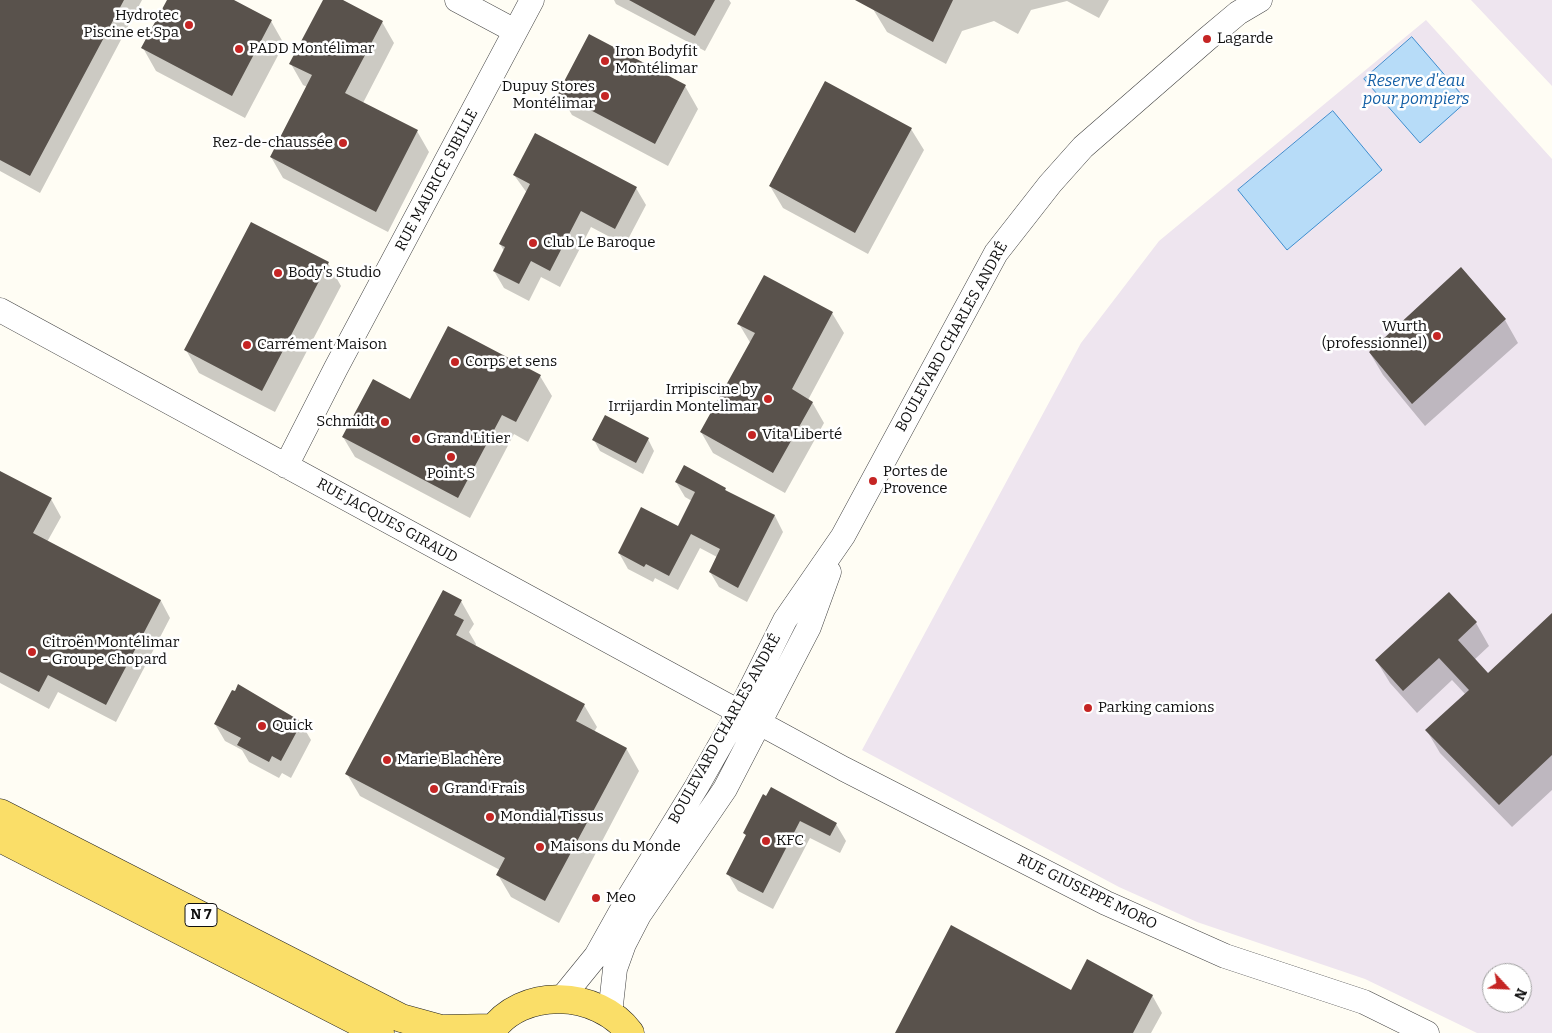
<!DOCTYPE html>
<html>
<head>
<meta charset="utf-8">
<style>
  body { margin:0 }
  #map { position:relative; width:1552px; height:1033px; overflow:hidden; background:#fffdf4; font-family:Bitter,serif }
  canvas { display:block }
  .north { position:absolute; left:1482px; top:963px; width:50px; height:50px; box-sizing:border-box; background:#fff; border:1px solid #9f9f9f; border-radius:50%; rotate:115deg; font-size:14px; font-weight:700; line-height:20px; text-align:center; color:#101010 }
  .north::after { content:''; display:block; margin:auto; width:18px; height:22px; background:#c52524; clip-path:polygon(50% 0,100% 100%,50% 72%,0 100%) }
</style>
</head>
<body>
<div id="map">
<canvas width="1552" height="1033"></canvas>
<div class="north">N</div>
</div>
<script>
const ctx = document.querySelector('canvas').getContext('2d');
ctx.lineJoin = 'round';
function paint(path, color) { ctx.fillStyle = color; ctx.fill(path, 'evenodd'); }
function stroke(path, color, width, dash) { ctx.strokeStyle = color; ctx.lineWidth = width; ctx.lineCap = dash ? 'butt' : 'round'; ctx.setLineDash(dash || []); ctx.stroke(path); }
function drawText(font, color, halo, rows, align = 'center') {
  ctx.font = font + ' Bitter,serif'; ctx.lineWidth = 5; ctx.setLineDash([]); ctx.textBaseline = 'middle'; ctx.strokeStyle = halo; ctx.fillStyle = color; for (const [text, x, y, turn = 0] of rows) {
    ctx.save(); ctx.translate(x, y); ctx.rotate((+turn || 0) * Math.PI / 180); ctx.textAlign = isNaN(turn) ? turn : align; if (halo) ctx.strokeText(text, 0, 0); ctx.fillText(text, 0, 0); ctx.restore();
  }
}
paint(new Path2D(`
  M1471,0H1552V86Z
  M1426,20L1552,159V1033H1477L1365,979L1197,922L1119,887L862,750L1081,343L1159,241ZM1492,973H1522V1003H1492Z`), '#eee5ef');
const water = new Path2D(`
  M1412,37L1467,101L1420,143L1364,79Z
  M1333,111L1382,170L1287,250L1238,190Z`);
paint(water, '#b7dcf8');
stroke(water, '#3d8ed0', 1);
paint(new Path2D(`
  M0,0H142L40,193L0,171Z
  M168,0H231L271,21L284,44L245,118L156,71L143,48Z
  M325,0H341L382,22L394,43L363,103L417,131L429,152L388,232L283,178L271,157L307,87L303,85L291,64Z
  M614,0H729L731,3L705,51L616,4Z
  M871,0H1109L1099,18L1067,1L1031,10L1018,34L994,21L962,31L946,64L887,32L873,9Z
  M685,86L698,109L668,166L572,115L559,93Z
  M911,129L924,150L868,254L783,208L770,186Z
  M514,175L636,188L646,205L625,245L591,227L560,287L541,277L529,301L504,288L494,271L504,251L500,244L527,193Z
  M328,263L341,286L275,412L199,373L186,350Z
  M1461,269L1505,320L1518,343L1425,426L1383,375L1370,353Z
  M832,313L844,333L808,400L812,402L824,423L785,493L713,453L701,432L751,344L739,324Z
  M540,376L552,396L528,442L514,434L470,518L355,457L343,437L411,400Z
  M648,439L654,451L643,474L600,451L594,440Z
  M0,473L51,499L61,517L47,542L161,601L170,618L116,722L58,692L49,709L0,683Z
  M676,482L725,489L728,493L775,516L783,532L747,602L719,587L710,572L717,557L700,548L678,590L655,578L653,582L628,569L619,553L679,528L692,501L685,497Z
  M1449,594L1476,623L1489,646L1474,660L1488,674L1552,615V790L1512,827L1440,753L1427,731L1466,695L1452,680L1417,713L1390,683L1376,660Z
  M461,601L474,624L469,632L476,644L475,647L584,705L597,727L594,732L626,748L639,771L559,923L511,897L498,875L500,870L360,796L347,774Z
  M301,723L311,740L291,778L282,773L279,778L249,762L242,750L225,741L215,724Z
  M764,796L836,824L846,841L840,853L810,838L773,909L738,891L728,874L747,837L745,833Z
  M1072,992L1152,995L1162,1013L1151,1033H896Z`), '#0003');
paint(new Path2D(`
  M0,0H124L30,176L0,160Z
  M167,0H234L272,20L232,96L141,48Z
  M323,0H343L383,21L345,93L418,130L376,212L270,157L312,75L289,64Z
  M629,0H715L695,36Z
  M855,0H953L933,42Z
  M589,34L686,85L655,144L558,93Z
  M825,81L912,128L855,233L769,186Z
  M535,133L637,187L615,229L581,211L550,271L531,261L519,284L493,271L505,247L499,244L530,184L513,175Z
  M251,222L329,262L262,391L184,350Z
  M1461,267L1506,319L1412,404L1369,352Z
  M764,275L833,312L792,389L813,402L773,473L700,432L755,333L737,324Z
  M448,326L541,375L516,422L502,415L458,498L342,437L373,379L410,399Z
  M605,415L649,438L636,463L592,440Z
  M684,465L726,488L725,490L775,515L738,588L709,572L720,549L691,534L669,576L646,564L644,567L618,553L641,507L678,526L695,492L675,482Z
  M0,471L52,498L33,533L161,600L106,705L48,675L39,692L0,672Z
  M443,590L462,600L454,615L464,620L456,635L585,704L576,721L627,748L545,901L496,875L505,858L345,774Z
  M1449,592L1477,622L1458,640L1488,673L1552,613V755L1499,805L1425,730L1469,690L1439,658L1403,691L1375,660Z
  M238,684L302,722L281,761L272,756L269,762L237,745L241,738L214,724L232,690L235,691Z
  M771,787L837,823L830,836L800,821L763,893L726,874L746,835L743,833L763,794L766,796Z
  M951,925L1071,990L1087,959L1153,995L1133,1033H895Z`), '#59524c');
const minor = new Path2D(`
  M457,0L515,31
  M0,310L844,769L1106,903L1225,956L1364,1002L1427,1033
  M286,466L336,368L532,0
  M561,999L596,956L629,897L697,786L739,712L785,620L843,536L996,253L1050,184L1083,147L1207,39L1238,13L1260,0
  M610,1014L615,969L624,944L639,915L725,789L809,627L829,572`);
const major = new Path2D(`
  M0,813L401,1018L441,1029L493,1028
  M0,838L380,1033
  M490,1033C521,986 598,990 630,1033`);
stroke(minor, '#434343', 25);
stroke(major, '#212121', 29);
stroke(minor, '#fff', 24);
stroke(major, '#fade68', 28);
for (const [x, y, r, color] of [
  [189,25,5,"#c52524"],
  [1207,39,5,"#c52524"],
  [239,49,5,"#c52524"],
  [605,61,5,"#c52524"],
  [605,96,5,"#c52524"],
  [343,143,5,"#c52524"],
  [533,243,5,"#c52524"],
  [278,273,5,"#c52524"],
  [1437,336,5,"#c52524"],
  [247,345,5,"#c52524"],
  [455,362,5,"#c52524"],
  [768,399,5,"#c52524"],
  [385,422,5,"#c52524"],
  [752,435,5,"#c52524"],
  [416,439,5,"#c52524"],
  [451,457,5,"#c52524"],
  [873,481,5,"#c52524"],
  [32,652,5,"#c52524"],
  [1088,708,5,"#c52524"],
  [262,726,5,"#c52524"],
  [387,760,5,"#c52524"],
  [434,789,5,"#c52524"],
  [490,817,5,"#c52524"],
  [766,841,5,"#c52524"],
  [540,847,5,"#c52524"],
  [596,898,5,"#c52524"]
]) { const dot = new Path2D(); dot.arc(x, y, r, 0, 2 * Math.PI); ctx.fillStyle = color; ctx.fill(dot); stroke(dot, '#fff', 2); }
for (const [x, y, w] of [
  [201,915,32]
]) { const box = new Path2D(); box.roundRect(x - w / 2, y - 11.5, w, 23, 4); ctx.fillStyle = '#fff'; ctx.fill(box); stroke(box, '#101010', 1); }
drawText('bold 14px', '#101010', null, [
  ["N 7",201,915]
]);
drawText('15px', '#101010', '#fff', [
  ["Hydrotec",179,16,"right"],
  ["Piscine et Spa",179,33,"right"],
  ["Lagarde",1217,39],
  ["PADD Montélimar",249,49],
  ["Iron Bodyfit",615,52],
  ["Montélimar",615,69],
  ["Dupuy Stores",595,87,"right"],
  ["Montélimar",595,104,"right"],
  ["Rez-de-chaussée",333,143,"right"],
  ["Club Le Baroque",543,243],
  ["Body's Studio",288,273],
  ["Wurth",1427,327,"right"],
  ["(professionnel)",1427,344,"right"],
  ["Carrément Maison",257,345],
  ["Corps et sens",465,362],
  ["Irripiscine by",758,390,"right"],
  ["Irrijardin Montelimar",758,407,"right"],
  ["Schmidt",375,422,"right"],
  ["Vita Liberté",762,435],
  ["Grand Litier",426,439],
  ["Portes de",883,472],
  ["Provence",883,489],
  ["Point S",451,474,"center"],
  ["Citroën Montélimar",42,643],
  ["- Groupe Chopard",42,660],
  ["Parking camions",1098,708],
  ["Quick",272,726],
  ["Marie Blachère",397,760],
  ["Grand Frais",444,789],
  ["Mondial Tissus",500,817],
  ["KFC",776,841],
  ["Maisons du Monde",550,847],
  ["Meo",606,898]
], 'left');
drawText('15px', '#101010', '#fff', [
  ["RUE MAURICE SIBILLE",437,180,-62],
  ["BOULEVARD CHARLES ANDRÉ",952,337,-61],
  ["RUE JACQUES GIRAUD",387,521,29],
  ["BOULEVARD CHARLES ANDRÉ",725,729,-61],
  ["RUE GIUSEPPE MORO",1087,892,26]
]);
drawText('italic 16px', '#1560a6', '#fff', [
  ["Reserve d'eau",1416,82],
  ["pour pompiers",1416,100]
]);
</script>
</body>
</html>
